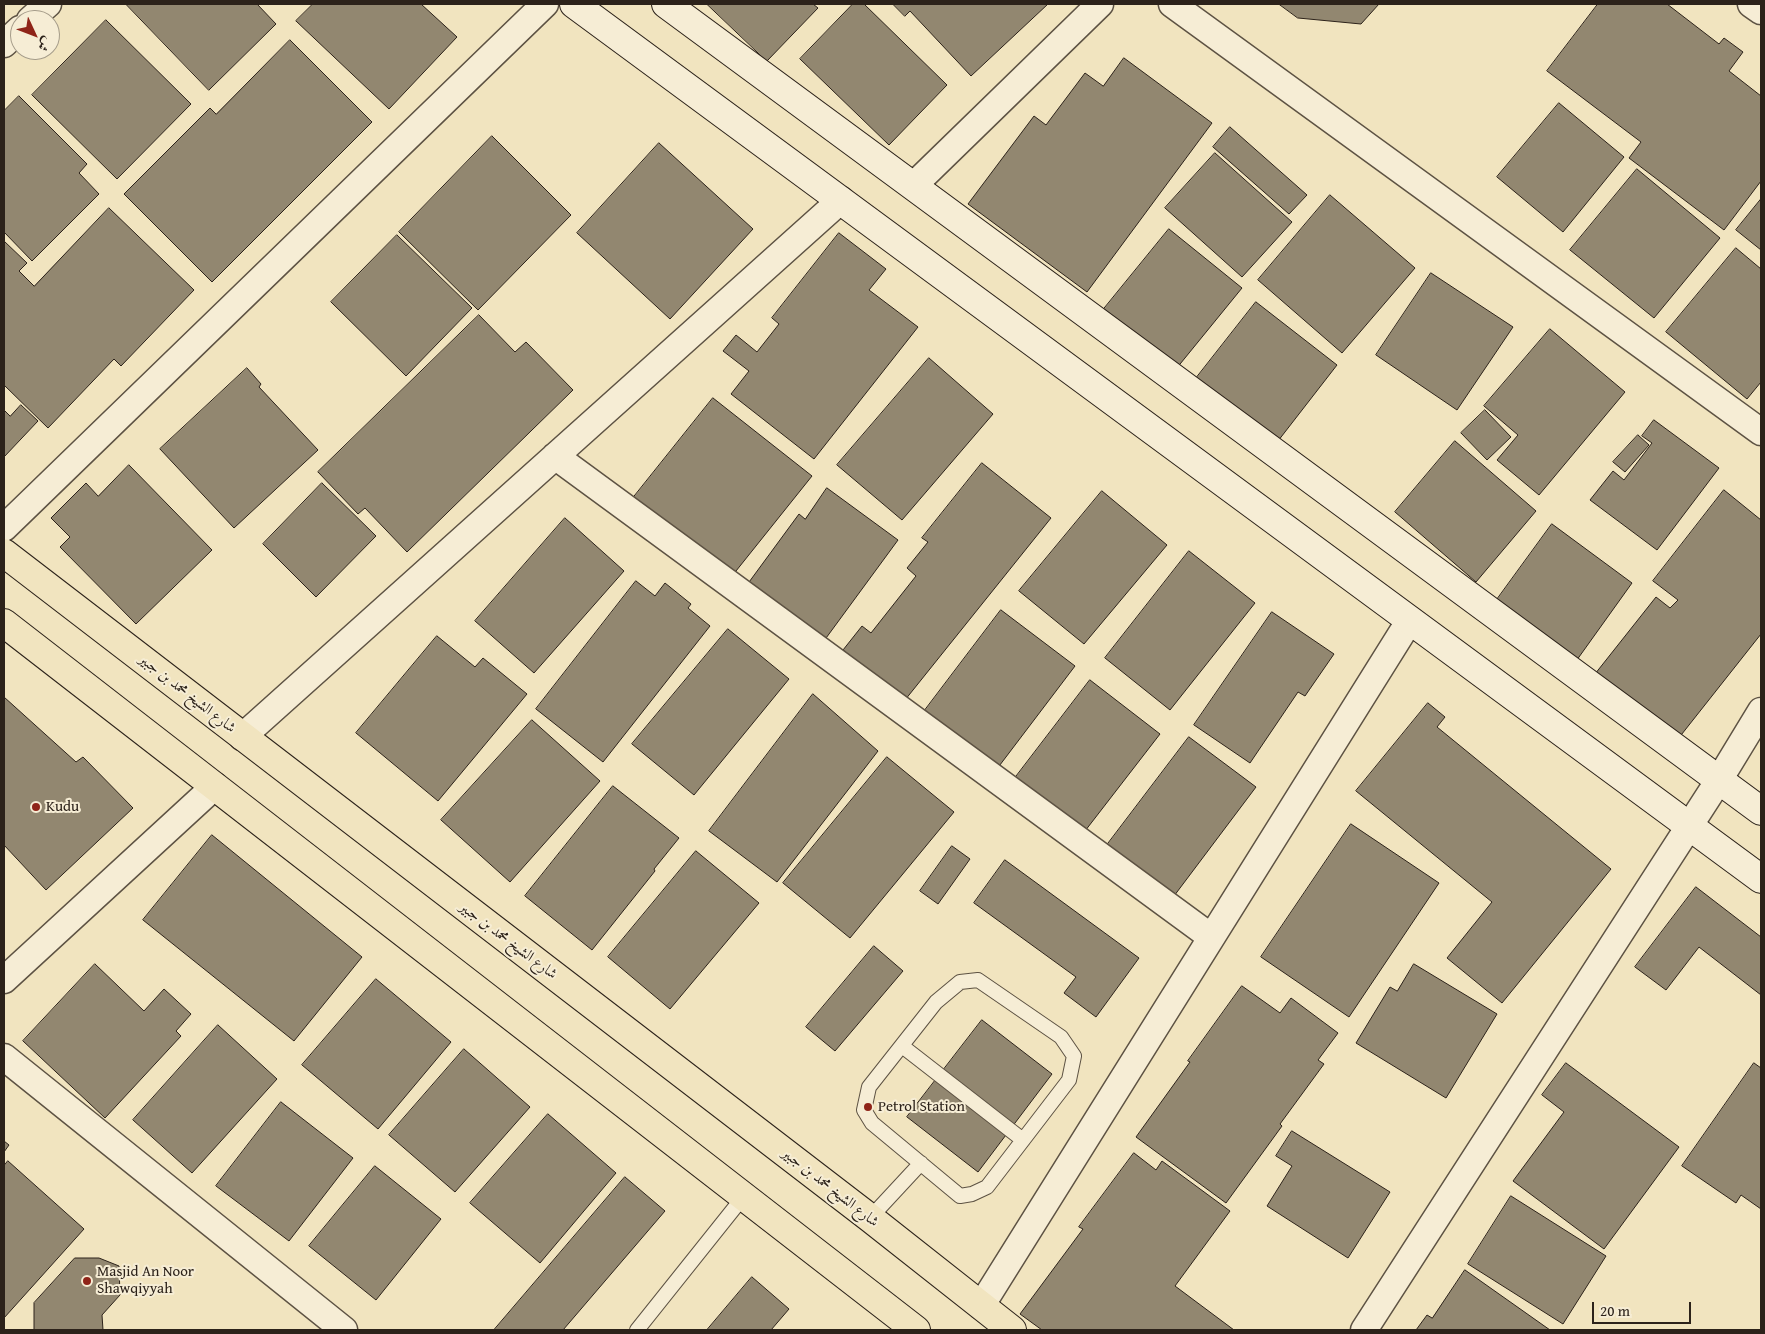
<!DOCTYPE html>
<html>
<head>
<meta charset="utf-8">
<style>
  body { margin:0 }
  #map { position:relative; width:1765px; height:1334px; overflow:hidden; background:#f1e4bf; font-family:"Gentium Book Plus",Amiri,serif }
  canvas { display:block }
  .frame { position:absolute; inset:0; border:5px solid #2c221a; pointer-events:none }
  .north { position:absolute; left:10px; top:10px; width:50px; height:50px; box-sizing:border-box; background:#f6edd5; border:1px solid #a59c8a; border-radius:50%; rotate:133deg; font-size:14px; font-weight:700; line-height:20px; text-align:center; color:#2c221a }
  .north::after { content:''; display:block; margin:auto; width:18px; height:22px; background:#8f2418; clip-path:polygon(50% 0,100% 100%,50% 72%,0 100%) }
  .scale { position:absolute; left:1592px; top:1302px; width:99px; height:22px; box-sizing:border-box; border:2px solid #2c221a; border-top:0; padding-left:6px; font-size:15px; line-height:18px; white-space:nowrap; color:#2c221a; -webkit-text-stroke:4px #f6edd5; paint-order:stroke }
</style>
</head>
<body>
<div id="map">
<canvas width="1765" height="1334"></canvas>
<div class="frame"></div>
<div class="north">ش</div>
<div class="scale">20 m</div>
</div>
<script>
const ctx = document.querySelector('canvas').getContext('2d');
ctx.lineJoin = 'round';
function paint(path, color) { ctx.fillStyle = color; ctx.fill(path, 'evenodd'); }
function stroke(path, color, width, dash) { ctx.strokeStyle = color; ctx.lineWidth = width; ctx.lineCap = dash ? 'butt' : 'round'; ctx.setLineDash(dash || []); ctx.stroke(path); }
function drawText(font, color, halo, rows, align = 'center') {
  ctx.font = font + ' "Gentium Book Plus",Amiri,serif'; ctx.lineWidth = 4; ctx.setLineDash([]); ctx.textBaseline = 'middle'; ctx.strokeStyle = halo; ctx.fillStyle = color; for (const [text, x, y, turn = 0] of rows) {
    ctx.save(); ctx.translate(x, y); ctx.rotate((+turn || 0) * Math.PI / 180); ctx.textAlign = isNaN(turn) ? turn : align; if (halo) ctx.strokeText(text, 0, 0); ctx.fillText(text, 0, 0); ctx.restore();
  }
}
const building = new Path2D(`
  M126,4H257L276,24L209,90Z
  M313,4H421L457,37L389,109L296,21Z
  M707,4H813L818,8L767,61Z
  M853,4H864L947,85L889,145L800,59Z
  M893,4H1048L971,76L910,11L905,16Z
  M1279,4H1379L1361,24L1298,18Z
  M1598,4H1667L1719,44L1724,38L1743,52L1729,71L1761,96V181L1724,230L1629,158L1641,142L1547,71Z
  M106,20L191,104L117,179L32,95Z
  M290,40L372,122L212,282L124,194L210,108L216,114Z
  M1124,58L1212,123L1087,292L968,204L1034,116L1046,125L1085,73L1103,86Z
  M19,96L87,164L79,173L99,194L32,261L4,232V111Z
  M1559,103L1624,157L1563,232L1497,177Z
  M1230,127L1307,195L1289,214L1213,147Z
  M492,136L571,215L478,310L399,232Z
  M659,143L753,229L670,319L577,233Z
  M1215,153L1292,222L1242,277L1165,208Z
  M1637,169L1720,238L1654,318L1570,250Z
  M1330,195L1415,268L1342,353L1258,280Z
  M1761,199V250L1736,230Z
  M109,208L194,290L121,366L114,359L48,428L4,385V241L27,263L19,271L34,286Z
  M1169,229L1242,288L1176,369L1103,310Z
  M839,233L886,269L869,290L918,327L814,459L731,394L749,371L723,351L736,335L757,352L779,324L772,318Z
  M397,235L472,308L406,376L331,302Z
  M1736,248L1761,269V382L1747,399L1666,332Z
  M1431,273L1513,327L1457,410L1376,355Z
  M1256,302L1337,365L1271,450L1190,386Z
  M479,315L515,352L526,342L573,390L407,552L365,508L358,514L318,472Z
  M1550,329L1625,392L1539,495L1497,460L1518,435L1484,406Z
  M929,358L993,414L902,520L837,465Z
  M247,368L261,384L259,387L318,450L234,528L160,449Z
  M713,398L812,476L728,581L629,503Z
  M21,405L38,421L4,457V410L10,416Z
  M1485,410L1511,437L1487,460L1461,433Z
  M1654,420L1719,468L1657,550L1590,500L1613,471L1624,480L1652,443L1642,436Z
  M1638,435L1649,445L1625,472L1613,462Z
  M1455,441L1536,511L1476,582L1395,512Z
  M982,463L1051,518L905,700L843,650L862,626L871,633L916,576L907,568L928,542L922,538Z
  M129,465L212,550L136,624L60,547L70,537L51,518L86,483L98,496Z
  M322,483L376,536L316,597L263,544Z
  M827,488L898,540L818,649L741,593L799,514L805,519Z
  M1724,490L1761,520V634L1674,744L1591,679L1656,597L1670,608L1678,600L1653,581Z
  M1102,491L1167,545L1084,644L1019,591Z
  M565,518L624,571L534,673L475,621Z
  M1552,524L1632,583L1574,664L1493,605Z
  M1189,551L1255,603L1170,710L1105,658Z
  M636,581L655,596L665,583L691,604L688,608L710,626L603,762L536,709Z
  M1001,610L1075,666L987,782L913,726Z
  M1272,612L1334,654L1305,696L1298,692L1250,763L1194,725Z
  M728,629L789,679L694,795L632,744Z
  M437,636L475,667L483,658L527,694L438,801L356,733Z
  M1090,680L1160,734L1085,831L1015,778Z
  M813,694L878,751L777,882L709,831Z
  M4,697L76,762L83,757L133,808L46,890L4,845Z
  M1428,703L1445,717L1437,727L1611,869L1502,1003L1447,958L1492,902L1356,791Z
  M532,720L600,781L510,882L441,820Z
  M1189,737L1256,787L1174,896L1107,845Z
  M887,757L954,812L850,938L783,883Z
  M613,786L679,838L654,869L655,871L592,950L525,896Z
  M1351,824L1439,883L1349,1017L1261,957Z
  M212,835L362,957L294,1041L143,920Z
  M952,846L970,859L938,904L920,891Z
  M696,851L759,903L670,1009L608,957Z
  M1005,860L1139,958L1096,1017L1064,993L1076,977L974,903Z
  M1696,887L1761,937V995L1699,947L1666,990L1635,967Z
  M874,946L903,971L835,1051L806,1027Z
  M95,964L144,1011L164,989L191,1014L176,1031L181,1036L105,1118L23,1041Z
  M1414,964L1497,1014L1446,1098L1356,1043L1390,987L1397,991Z
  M376,979L451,1042L378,1129L302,1065Z
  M1242,986L1280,1013L1291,998L1338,1033L1318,1060L1324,1064L1280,1124L1282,1126L1226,1203L1136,1137L1190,1062L1188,1061Z
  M982,1020L1052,1074L978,1172L907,1117Z
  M218,1025L277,1079L192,1173L133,1120Z
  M464,1049L530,1107L455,1192L389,1135Z
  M1566,1063L1679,1147L1604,1249L1513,1181L1564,1112L1542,1095Z
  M1754,1063L1761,1068V1209L1741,1195L1736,1203L1682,1166Z
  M281,1102L353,1158L289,1241L216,1186Z
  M548,1114L616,1173L540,1263L470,1203Z
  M1292,1131L1390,1192L1348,1258L1267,1206L1292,1166L1276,1156Z
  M4,1141L9,1145L4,1152Z
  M1134,1153L1156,1170L1162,1161L1230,1211L1175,1286L1234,1330H1042L1020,1314L1083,1229L1079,1227Z
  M8,1161L84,1229L4,1318V1166Z
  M375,1166L441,1219L376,1300L309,1246Z
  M625,1177L665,1211L563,1330H494Z
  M1511,1196L1606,1256L1563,1324L1468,1264Z
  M75,1258H99L119,1266L120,1295L102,1315L103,1330H34V1303Z
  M1465,1270L1550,1330H1416L1427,1315L1432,1318Z
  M752,1277L789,1309L771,1330H707Z`);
paint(building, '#928770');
stroke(building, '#2c221a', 1);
const lane = new Path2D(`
  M978,980L1061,1037L1074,1056L1069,1080L987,1187L972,1194L960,1196L872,1123L864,1110L869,1087L936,1002L960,982Z
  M902,1046L1023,1140
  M870,1218L921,1163
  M637,1330L744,1196`);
const street = new Path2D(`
  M1172,4L1761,432
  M1751,4L1761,11
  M30,20L48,4
  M4,44L20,29
  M913,186L1100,4
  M555,456L1211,937
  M4,528L545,4
  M242,737L841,200
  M4,980L215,786
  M4,1057L344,1330
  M981,1306L1410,620
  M1364,1330L1719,780L1761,711`);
const secondary = new Path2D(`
  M574,4L1761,879
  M666,4L1761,811`);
const primary = new Path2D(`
  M4,553L870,1218L1012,1330
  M4,623L916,1330`);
stroke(lane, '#5d5243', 16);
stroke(street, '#5d5243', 29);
stroke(secondary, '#2c221a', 30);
stroke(primary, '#2c221a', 30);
stroke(lane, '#f6edd5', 14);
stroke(street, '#f6edd5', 26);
stroke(secondary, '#f6edd5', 28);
stroke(primary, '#f1e4bf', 28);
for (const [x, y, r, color] of [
  [36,807,5,"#8f2418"],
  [868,1107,5,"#8f2418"],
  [87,1281,5,"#8f2418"]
]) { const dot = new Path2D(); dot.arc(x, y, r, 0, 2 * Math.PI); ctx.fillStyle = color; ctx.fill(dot); stroke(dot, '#f6edd5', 2); }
drawText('15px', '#2c221a', '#f6edd5', [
  ["شارع الشيخ محمد بن جبير",187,694,38],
  ["شارع الشيخ محمد بن جبير",508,941,37],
  ["شارع الشيخ محمد بن جبير",830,1188,38]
]);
drawText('15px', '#2c221a', '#f6edd5', [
  ["Kudu",46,807],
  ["Petrol Station",878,1107],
  ["Masjid An Noor",97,1272],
  ["Shawqiyyah",97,1289]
], 'left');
</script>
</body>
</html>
